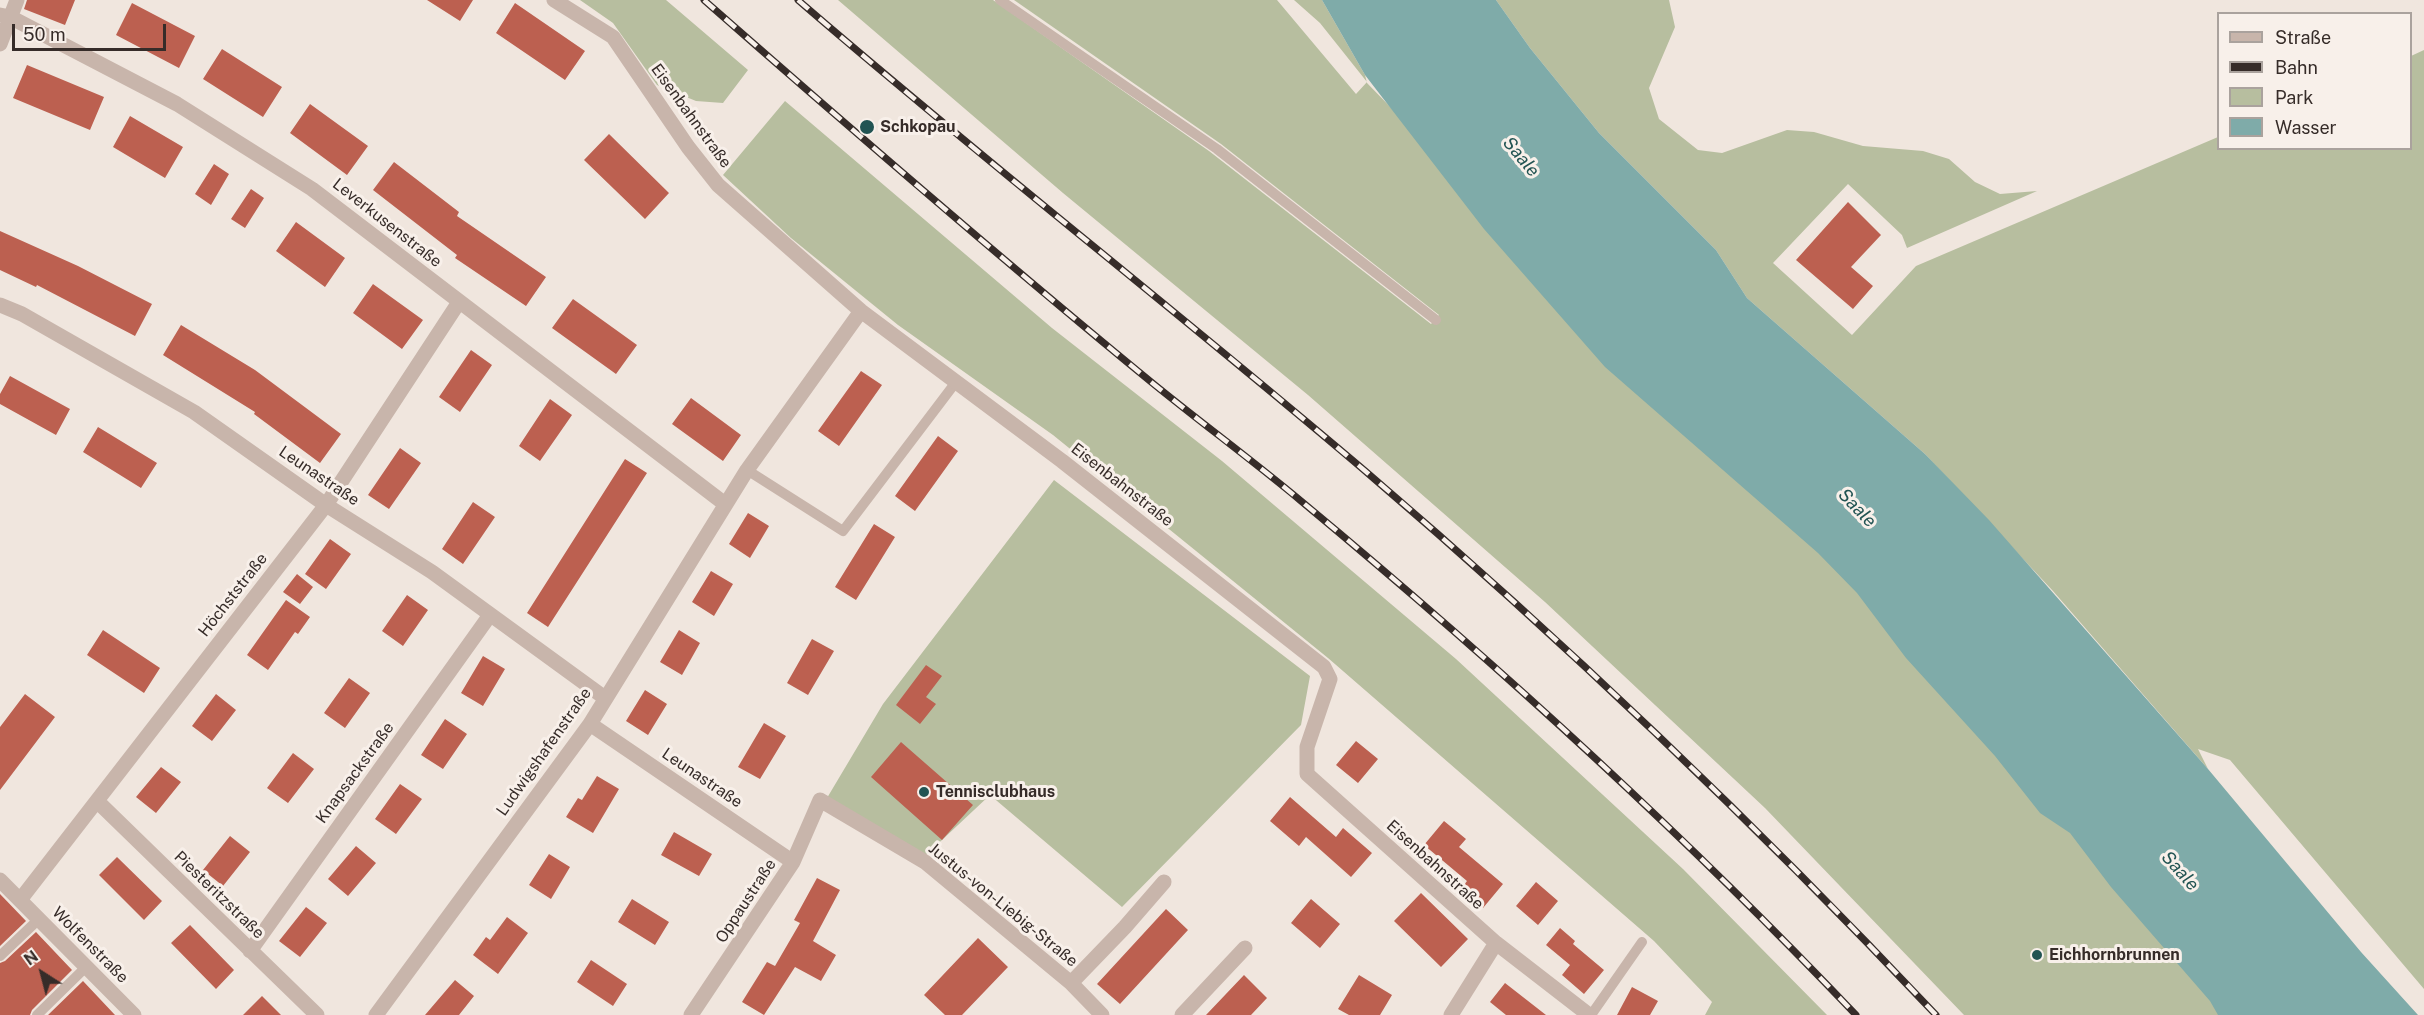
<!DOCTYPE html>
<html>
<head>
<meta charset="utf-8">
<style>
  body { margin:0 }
  #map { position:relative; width:2424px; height:1015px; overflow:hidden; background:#f0e6de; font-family:"Public Sans",sans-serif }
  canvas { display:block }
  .legend { position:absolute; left:2217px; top:12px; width:195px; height:138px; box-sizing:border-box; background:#f8f0ea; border:2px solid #aaa29d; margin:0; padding:8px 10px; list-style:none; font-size:18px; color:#362c29 }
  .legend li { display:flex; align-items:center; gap:12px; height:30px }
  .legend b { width:30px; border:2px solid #aaa29d }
  .north { position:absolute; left:12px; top:943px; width:60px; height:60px; -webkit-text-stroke:4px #f8f0ea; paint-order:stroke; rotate:324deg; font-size:16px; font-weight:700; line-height:24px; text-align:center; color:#362c29 }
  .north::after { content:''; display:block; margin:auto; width:21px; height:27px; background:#362c29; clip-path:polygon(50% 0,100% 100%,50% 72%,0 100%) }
  .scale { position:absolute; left:12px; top:24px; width:154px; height:27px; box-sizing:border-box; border:3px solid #362c29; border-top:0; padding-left:8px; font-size:18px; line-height:21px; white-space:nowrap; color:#362c29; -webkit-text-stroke:4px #f8f0ea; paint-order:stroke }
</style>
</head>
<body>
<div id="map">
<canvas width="2424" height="1015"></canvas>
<ul class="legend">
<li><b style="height:8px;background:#c8b5ab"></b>Straße</li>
<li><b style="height:8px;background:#362c29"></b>Bahn</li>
<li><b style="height:16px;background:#b7be9f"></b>Park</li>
<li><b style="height:16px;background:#7faba9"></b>Wasser</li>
</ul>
<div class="north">N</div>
<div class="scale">50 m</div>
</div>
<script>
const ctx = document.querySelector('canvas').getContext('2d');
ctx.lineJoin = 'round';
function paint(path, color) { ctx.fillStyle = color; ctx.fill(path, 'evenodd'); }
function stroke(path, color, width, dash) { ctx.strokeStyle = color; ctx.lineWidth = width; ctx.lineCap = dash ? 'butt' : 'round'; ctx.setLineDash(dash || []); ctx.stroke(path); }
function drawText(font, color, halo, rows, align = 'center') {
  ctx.font = font + ' "Public Sans",sans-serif'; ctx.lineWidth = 6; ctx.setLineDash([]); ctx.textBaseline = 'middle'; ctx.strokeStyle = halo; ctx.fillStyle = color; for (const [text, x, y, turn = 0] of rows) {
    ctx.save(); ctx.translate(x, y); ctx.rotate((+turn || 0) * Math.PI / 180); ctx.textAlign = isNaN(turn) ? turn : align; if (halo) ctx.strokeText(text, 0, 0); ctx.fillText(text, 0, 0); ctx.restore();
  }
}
paint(new Path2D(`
  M580,0H666L748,70L723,103L696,101L657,85L613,23Z
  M838,0H993L1209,151L1431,324L1439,315L1221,144L1014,0H1277L1356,94L1367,82L1320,23L1294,0H1322L1365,75L1367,83L1830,559L2239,1015H1964L1765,808L1545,602L1308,395L1063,193Z
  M1496,0H1669L1675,27L1649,88L1659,119L1698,150L1722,153L1787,130L1814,132L1863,146L1923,151L1949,159L1975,182L2000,194L2037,191L1907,248L1902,235L1848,184L1773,263L1852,335L1916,266L2218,137V148H2410L2411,56L2424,50V989L2230,760L2198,749L2208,769L2053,591L1925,454L1747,298L1716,250L1599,133L1530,48Z
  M785,101L1052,328L1222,461L1456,659L1683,869L1827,1015H1705L1712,1002L1654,941L1328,658L1053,435L898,325L791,238L723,175Z
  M1054,480L1310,676L1301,725L1122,907L990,795L926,855L827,798L883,704Z`), '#b7be9f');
paint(new Path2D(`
  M1322,0H1496L1530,48L1599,133L1716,250L1747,298L1925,454L1989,520L2208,769L2361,952L2418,1015H2218L2210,1001L2111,887L2070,833L2040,813L1995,756L1906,658L1857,593L1818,553L1605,367L1484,229L1365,75Z`), '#7faba9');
paint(new Path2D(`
  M27,0H75L65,25L24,9Z
  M427,0H473L460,21Z
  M132,3L195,36L179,68L116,35Z
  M515,3L585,51L565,80L496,33Z
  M222,49L282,87L263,117L203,79Z
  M27,65L104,97L90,130L13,98Z
  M310,104L368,146L347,175L290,133Z
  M130,116L183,147L165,178L113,147Z
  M609,134L669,193L645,219L584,160Z
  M394,162L459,212L457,216L546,277L526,306L455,258L457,255L373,190Z
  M214,164L229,174L211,205L195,194Z
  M251,189L264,198L245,228L231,219Z
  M1848,202L1881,235L1851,267L1873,286L1853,309L1796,260Z
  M296,222L345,258L325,287L276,251Z
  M0,231L78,266L152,304L135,336L37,285L36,287L0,270Z
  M373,284L423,320L402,349L353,313Z
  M573,299L637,345L616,374L552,328Z
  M181,325L255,370L341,434L320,463L254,414L255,412L163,355Z
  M471,350L492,365L460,412L439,397Z
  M861,371L882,385L839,446L818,431Z
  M10,376L70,409L56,435L0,404V394Z
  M691,398L741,435L723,461L672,424Z
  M550,399L572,415L540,461L519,446Z
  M98,427L157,463L141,488L83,452Z
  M938,436L958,451L915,511L895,496Z
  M400,448L421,463L389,509L368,495Z
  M625,459L647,473L548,627L527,613Z
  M473,502L495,517L463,564L442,549Z
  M748,513L769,526L750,558L729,544Z
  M874,524L895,537L856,600L835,587Z
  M330,539L351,554L326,589L305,574Z
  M711,571L733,584L714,616L692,602Z
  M297,574L313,587L300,604L283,592Z
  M407,595L428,610L403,646L382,631Z
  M286,600L310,617L298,634L295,632L268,670L247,655Z
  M103,630L160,668L144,693L87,655Z
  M679,630L700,643L682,675L660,662Z
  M812,639L834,651L808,695L787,683Z
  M483,656L505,669L483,706L461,693Z
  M926,665L942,676L926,697L936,704L920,724L896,705Z
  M349,678L370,693L345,728L324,713Z
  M645,690L667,704L648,735L626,721Z
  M25,694L55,717L0,790V727Z
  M216,694L236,710L212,741L192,726Z
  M445,719L467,734L443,769L421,755Z
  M764,723L786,736L760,779L738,767Z
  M1356,741L1378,759L1358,783L1336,765Z
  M901,742L973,805L942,840L871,777Z
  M293,753L314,769L288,803L267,788Z
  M161,767L181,782L156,813L136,797Z
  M597,776L619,789L593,833L566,817L578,798L582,800Z
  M400,784L422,799L396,834L375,819Z
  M1290,797L1336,837L1343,828L1372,853L1351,877L1306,837L1299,846L1270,821Z
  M1444,821L1466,839L1459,847L1503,884L1483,908L1461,889L1467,881L1424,845Z
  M674,832L712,854L699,876L661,855Z
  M230,836L250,852L223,886L203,870Z
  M356,846L376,863L348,896L328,879Z
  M549,854L570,867L551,899L529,885Z
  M117,857L162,901L144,920L99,875Z
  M817,878L840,890L813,941L836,955L821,981L795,967L764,1015L742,1002L767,962L775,966L800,923L794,920Z
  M1536,882L1558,901L1538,925L1516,906Z
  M1421,893L1468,939L1441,967L1394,921Z
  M0,894L26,921L0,946Z
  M632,899L669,922L655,945L618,922Z
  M1311,899L1340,924L1320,948L1291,923Z
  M306,907L327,923L300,957L279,941Z
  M1166,909L1188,930L1120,1004L1097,984Z
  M507,917L528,933L498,974L473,955L486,937L490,940Z
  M190,925L234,970L216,989L171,943Z
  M1560,928L1575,941L1573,944L1604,970L1584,994L1562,975L1570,965L1546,945Z
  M36,932L72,970L32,1010L30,1015H0V963L5,961Z
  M978,938L1008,967L962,1015H945L924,995Z
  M591,960L627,984L613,1006L577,982Z
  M1244,975L1267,998L1251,1015H1206Z
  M1359,975L1392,995L1380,1015H1349L1338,1009Z
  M455,980L474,996L459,1015H425Z
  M83,981L115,1015H48Z
  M1505,983L1546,1015H1506L1490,1002Z
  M1632,987L1658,1001L1650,1015H1617Z
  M262,996L281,1015H243Z`), '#bc6050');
stroke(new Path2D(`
  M1000,0L1217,149L1436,320
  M747,470L843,531L956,382
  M0,956L39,919
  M37,1015L86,967
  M1591,1015L1642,942`), '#c8b5ab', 10);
stroke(new Path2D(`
  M554,0L613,37L688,147L718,185L861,311L1062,461L1324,667L1330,679L1307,747V774L1496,943L1589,1015
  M0,15L10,17L177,104L312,189L725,504
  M0,44L17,0
  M0,305L22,314L194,412L326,505L432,572L605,698
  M590,724L793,862
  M97,801L317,1015
  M0,880L134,1015
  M20,900L326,505L459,302
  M250,951L490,615
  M1071,983L1125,927L1164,882
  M376,1015L590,724L747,470L861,311
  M691,1015L793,862L820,800L925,862L1071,983L1102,1015
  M1182,1015L1245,948
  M1451,1015L1496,943`), '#c8b5ab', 15);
const rail = new Path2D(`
  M704,0C851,129 999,257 1150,381C1200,422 1252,460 1301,501C1495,662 1682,832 1856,1015
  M798,0C983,160 1177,311 1364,470C1564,641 1755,823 1936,1015`);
stroke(rail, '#362c29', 7);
stroke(rail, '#f8f0ea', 4.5, [14]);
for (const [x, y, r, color] of [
  [867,127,8,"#225453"],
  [924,792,6,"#225453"],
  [2037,955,6,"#225453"]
]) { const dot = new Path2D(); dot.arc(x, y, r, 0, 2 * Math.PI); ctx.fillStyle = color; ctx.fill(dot); stroke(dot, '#f8f0ea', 2); }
drawText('16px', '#362c29', '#f8f0ea', [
  ["Eisenbahnstraße",691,116,54],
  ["Leverkusenstraße",387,223,38],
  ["Leunastraße",319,476,34],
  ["Eisenbahnstraße",1122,485,38],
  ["Höchststraße",233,595,-52],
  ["Ludwigshafenstraße",544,752,-55],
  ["Knapsackstraße",355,773,-54],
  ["Leunastraße",702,778,34],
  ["Eisenbahnstraße",1435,865,42],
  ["Piesteritzstraße",219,895,44],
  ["Oppaustraße",746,901,-57],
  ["Justus-von-Liebig-Straße",1003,905,39],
  ["Wolfenstraße",90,945,45]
]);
drawText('bold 16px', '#362c29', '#f8f0ea', [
  ["Schkopau",880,127],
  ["Tennisclubhaus",936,792],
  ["Eichhornbrunnen",2049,955]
], 'left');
drawText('italic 18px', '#225453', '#f8f0ea', [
  ["Saale",1521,157,50],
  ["Saale",1857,508,46],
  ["Saale",2180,871,48]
]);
</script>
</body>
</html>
